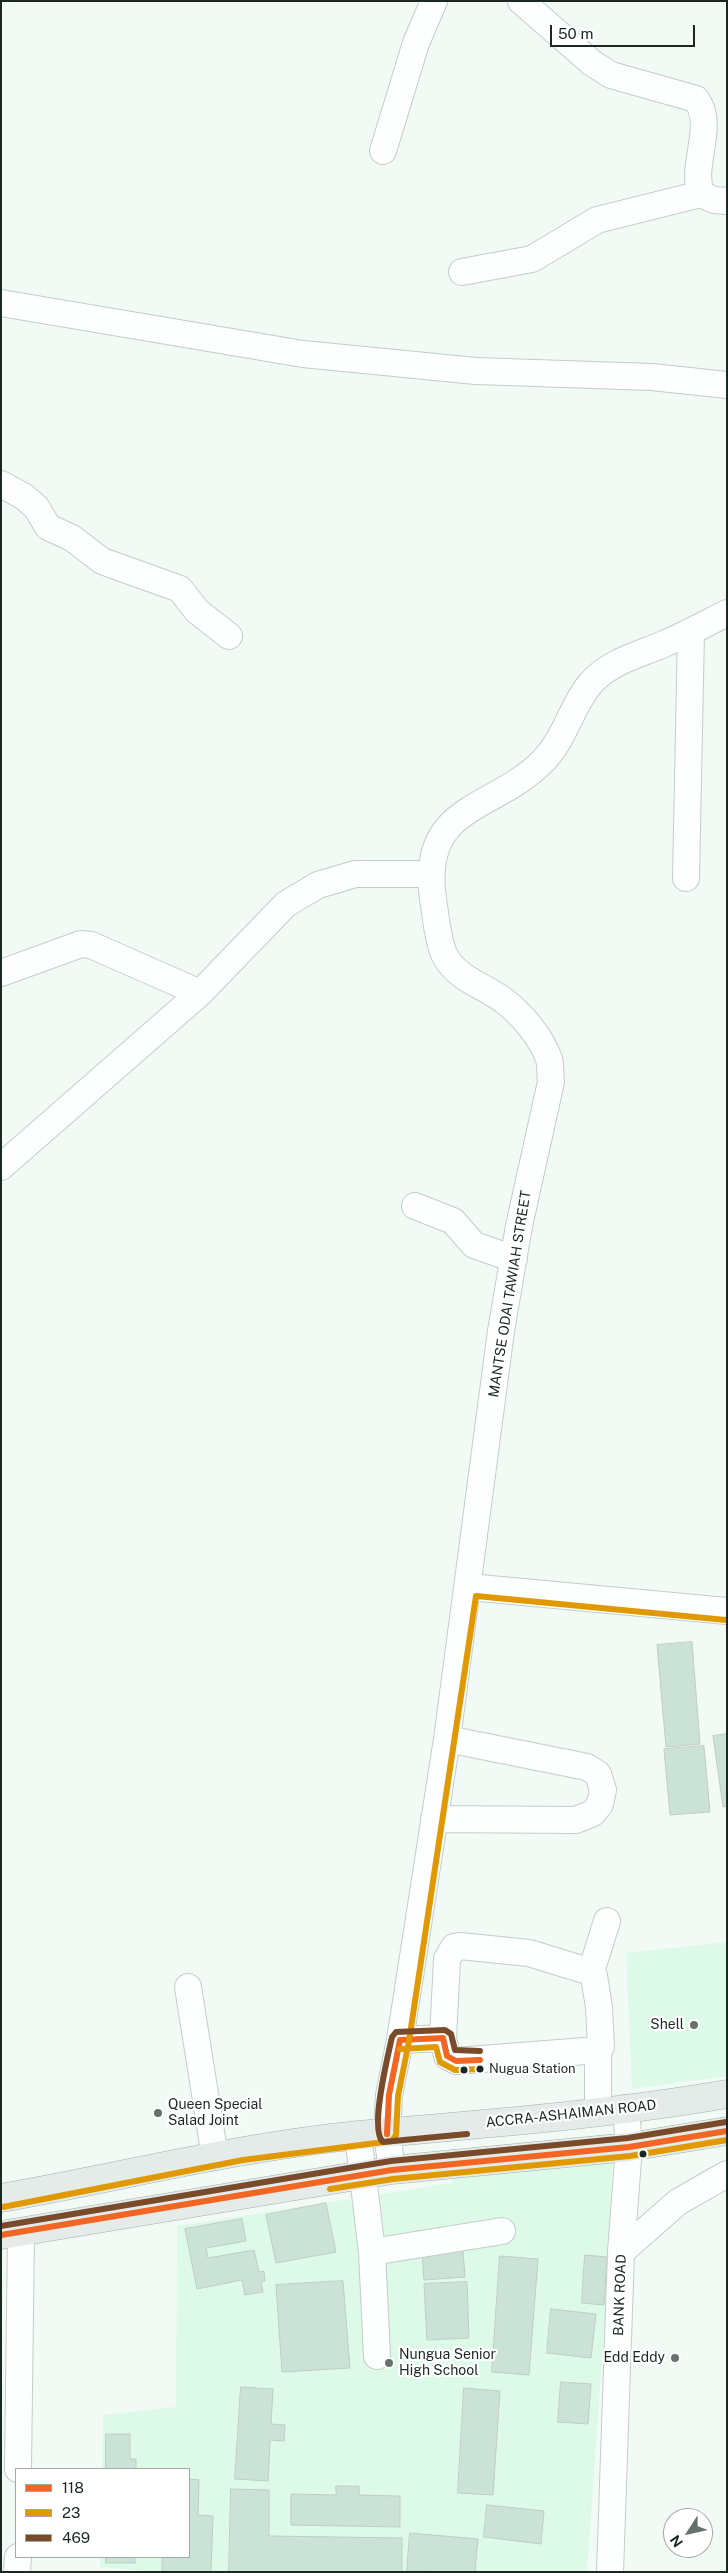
<!DOCTYPE html>
<html>
<head>
<meta charset="utf-8">
<style>
  body { margin:0 }
  #map { position:relative; width:728px; height:2573px; overflow:hidden; background:#f2faf6; font-family:"Public Sans",sans-serif }
  canvas { display:block }
  .frame { position:absolute; inset:0; border:2px solid #192820; pointer-events:none }
  .legend { position:absolute; left:15px; top:2468px; width:175px; height:90px; box-sizing:border-box; background:#fff; border:1px solid #a3a9a6; margin:0; padding:6px 9px; list-style:none; font-size:15px; color:#192820 }
  .legend li { display:flex; align-items:center; gap:10px; height:25px }
  .legend b { width:25px; border:1px solid #a3a9a6 }
  .north { position:absolute; left:663px; top:2508px; width:50px; height:50px; box-sizing:border-box; background:#fff; border:1px solid #a3a9a6; border-radius:50%; rotate:235deg; font-size:14px; font-weight:700; line-height:20px; text-align:center; color:#192820 }
  .north::after { content:''; display:block; margin:auto; width:18px; height:22px; background:#65726b; clip-path:polygon(50% 0,100% 100%,50% 72%,0 100%) }
  .scale { position:absolute; left:550px; top:25px; width:145px; height:22px; box-sizing:border-box; border:2px solid #192820; border-top:0; padding-left:6px; font-size:15px; line-height:18px; white-space:nowrap; color:#192820; -webkit-text-stroke:4px #fff; paint-order:stroke }
</style>
</head>
<body>
<div id="map">
<canvas width="728" height="2573"></canvas>
<div class="frame"></div>
<ul class="legend">
<li><b style="height:6px;background:#f26522"></b>118</li>
<li><b style="height:6px;background:#e19903"></b>23</li>
<li><b style="height:6px;background:#7a4b2a"></b>469</li>
</ul>
<div class="north">N</div>
<div class="scale">50 m</div>
</div>
<script>
const ctx = document.querySelector('canvas').getContext('2d');
ctx.lineJoin = 'round';
function paint(path, color) { ctx.fillStyle = color; ctx.fill(path, 'evenodd'); }
function stroke(path, color, width, dash) { ctx.strokeStyle = color; ctx.lineWidth = width; ctx.lineCap = dash ? 'butt' : 'round'; ctx.setLineDash(dash || []); ctx.stroke(path); }
function drawText(font, color, halo, rows, align = 'center') {
  ctx.font = font + ' "Public Sans",sans-serif'; ctx.lineWidth = 4.5; ctx.setLineDash([]); ctx.textBaseline = 'middle'; ctx.strokeStyle = halo; ctx.fillStyle = color; for (const [text, x, y, turn = 0] of rows) {
    ctx.save(); ctx.translate(x, y); ctx.rotate((+turn || 0) * Math.PI / 180); ctx.textAlign = isNaN(turn) ? turn : align; if (halo) ctx.strokeText(text, 0, 0); ctx.fillText(text, 0, 0); ctx.restore();
  }
}
paint(new Path2D(`
  M727,1942V2076L632,2089L626,1953Z
  M613,2156L605,2318L587,2572H156L100,2567V2557H189V2469H102L103,2415L176,2407L177,2226L452,2183L453,2171Z`), '#ddfae9');
const building = new Path2D(`
  M692,1642L700,1744L666,1747L657,1645Z
  M727,1734V1806L723,1807L713,1736Z
  M704,1746L710,1812L670,1815L664,1749Z
  M326,2203L336,2252L276,2263L266,2215Z
  M242,2219L246,2241L206,2248L208,2258L254,2250L259,2272L264,2271L265,2281L261,2282L263,2292L245,2295L242,2280L197,2289L185,2229Z
  M463,2251L465,2277L424,2280L422,2254Z
  M585,2255L607,2257L604,2305L582,2303Z
  M500,2256L538,2259L529,2375L492,2372Z
  M343,2281L350,2368L282,2372L276,2285Z
  M467,2282L469,2338L427,2340L424,2284Z
  M551,2309L596,2314L591,2358L547,2353Z
  M561,2382L591,2384L588,2424L558,2422Z
  M241,2387L273,2389L271,2424L285,2425L284,2441L270,2440L268,2481L235,2479Z
  M464,2388L500,2391L493,2495L458,2493Z
  M106,2434H130V2459H136V2469H106Z
  M189,2479L199,2480L198,2515L213,2516L211,2572H162V2557H189Z
  M336,2486H359V2495L400,2496V2527L291,2525V2494L336,2495Z
  M231,2489L269,2490V2536L402,2538V2572H229Z
  M487,2505L544,2511L541,2544L484,2537Z
  M410,2533L478,2539L475,2572L407,2571Z
  M106,2557H135V2563H106Z`);
paint(building, '#cbe3d7');
stroke(building, '#c1ccc6', 1);
const minor = new Path2D(`
  M521,1L592,63L611,75L696,99C716,126 690,164 701,194L714,200L727,201
  M383,151L416,43L434,1
  M462,272L532,259L597,220L701,194
  M1,303L303,354L476,371L652,377L727,385
  M1,484L23,496L36,507L48,527L72,538L102,561L180,589L197,611L229,636
  M686,878L691,631
  M1,973L81,944L91,945L200,993
  M1,1167L200,993L286,904L318,885L355,874H430
  M415,1206L453,1221L474,1245L514,1259
  M469,1587L727,1611
  M434,1819L576,1820L593,1813L600,1804L603,1790L598,1774L587,1767L447,1739
  M591,1972L607,1921
  M188,1987L215,2157
  M443,2038L447,1959L454,1947L460,1946L529,1953L591,1972L594,1976L599,2007L601,2047L598,2050
  M400,2040L443,2038L447,2056L456,2061L598,2050V2111
  M358,2135L372,2252L377,2356
  M392,2170L387,2134L389,2095L400,2040L447,1739L501,1331L519,1226L551,1082C550,1075 551,1066 549,1059C541,1037 522,1014 503,1000C483,985 456,979 444,954C437,937 436,917 433,899C420,803 493,812 543,761C565,739 571,707 590,684C610,661 639,655 666,643C687,634 707,623 727,613
  M372,2252L502,2231
  M621,2252L678,2202L727,2174
  M18,2469L21,2232
  M17,2572L18,2557
  M610,2572L621,2252L629,2147L626,2108`);
const major = new Path2D(`
  M1,2198C120,2177 238,2147 359,2135C480,2124 606,2115 727,2094
  M1,2235L392,2170L629,2147L727,2131`);
stroke(minor, '#c3cdc7', 28);
stroke(major, '#a3b0a9', 29);
stroke(minor, '#fdfefe', 26);
stroke(major, '#e4ebe8', 28);
stroke(new Path2D(`
  M400,2040L443,2038L447,2056L456,2061L480,2060
  M387,2134L389,2095L400,2040
  M1,2235L392,2170L629,2147L727,2131`), '#f26522', 6);
stroke(new Path2D(`
  M400,2049L436,2047L440,2062L455,2070L480,2069
  M330,2189L393,2179L630,2156L727,2140
  M3,2207L243,2160L392,2141L396,2135L398,2096L409,2041L476,1596L726,1620`), '#e19903', 6);
stroke(new Path2D(`
  M467,2134L383,2142C369,2130 388,2056 392,2037L396,2032L445,2030L451,2034L455,2050L480,2051
  M1,2226L391,2161L628,2138L726,2122`), '#7a4b2a', 6);
for (const [x, y, r, color] of [
  [694,2025,5,"#65726b"],
  [480,2069,4.5,"#192820"],
  [464,2070,4.5,"#192820"],
  [158,2113,5,"#65726b"],
  [643,2154,4.5,"#192820"],
  [675,2358,5,"#65726b"],
  [389,2363,5,"#65726b"]
]) { const dot = new Path2D(); dot.arc(x, y, r, 0, 2 * Math.PI); ctx.fillStyle = color; ctx.fill(dot); stroke(dot, '#fff', 2); }
drawText('13px', '#192820', '#fff', [
  ["Nugua Station",489,2069]
], 'left');
drawText('14px', '#192820', '#fff', [
  ["MANTSE ODAI TAWIAH STREET",510,1294,-81],
  ["ACCRA-ASHAIMAN ROAD",571,2114,-6],
  ["BANK ROAD",620,2295,-88]
]);
drawText('14px', '#192820', '#fff', [
  ["Shell",684,2025],
  ["Queen Special",168,2105,"left"],
  ["Salad Joint",168,2121,"left"],
  ["Nungua Senior",399,2355,"left"],
  ["High School",399,2371,"left"],
  ["Edd Eddy",665,2358]
], 'right');
</script>
</body>
</html>
